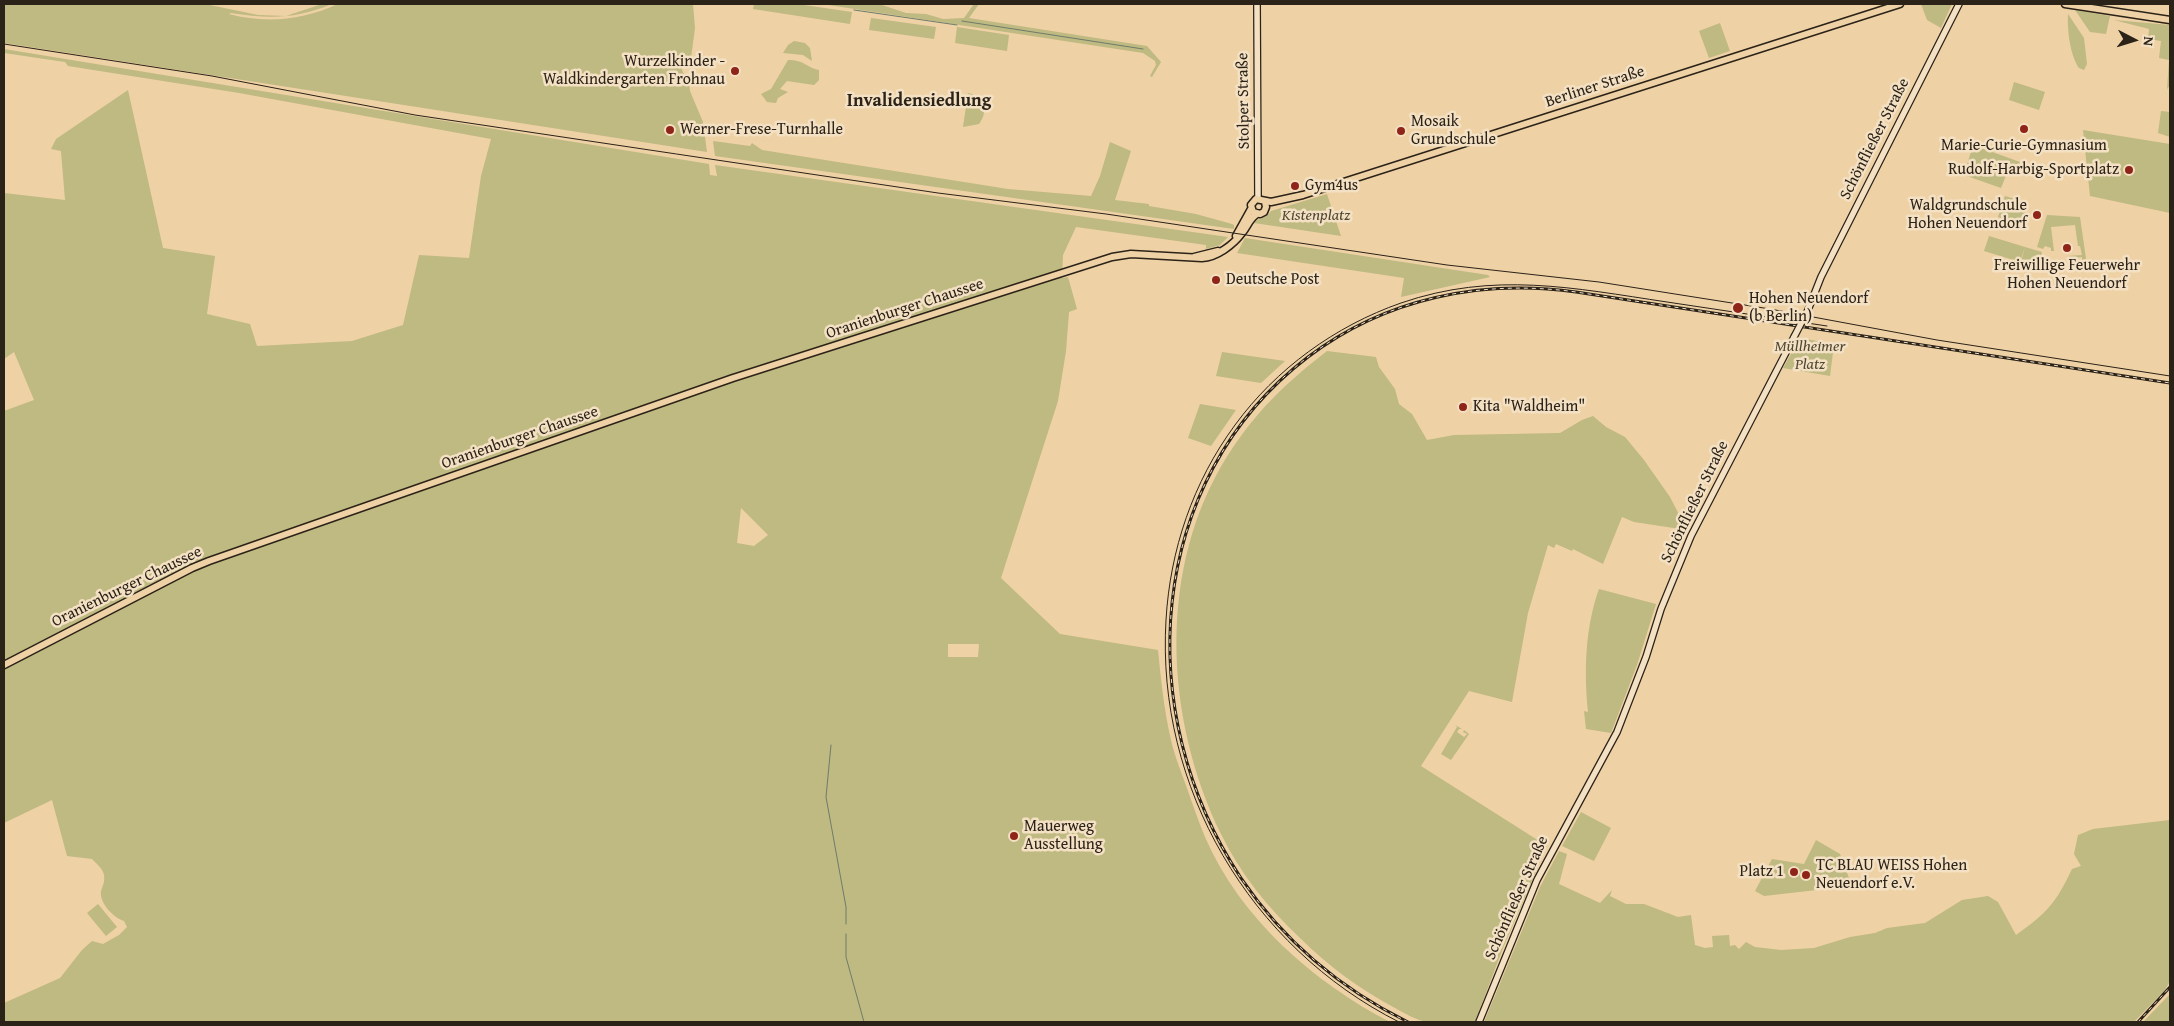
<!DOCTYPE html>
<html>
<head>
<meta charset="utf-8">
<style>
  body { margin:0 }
  #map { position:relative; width:2174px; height:1026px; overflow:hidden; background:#eed1a5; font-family:"Gentium Book Plus",serif }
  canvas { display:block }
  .frame { position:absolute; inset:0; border:5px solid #2b2218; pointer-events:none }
  .north { position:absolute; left:2109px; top:15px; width:50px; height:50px; -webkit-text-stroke:4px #f4e1c4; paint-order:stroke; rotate:95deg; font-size:14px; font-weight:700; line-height:20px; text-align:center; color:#2b2218 }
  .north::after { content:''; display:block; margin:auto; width:18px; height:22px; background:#2b2218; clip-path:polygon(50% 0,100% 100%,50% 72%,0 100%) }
</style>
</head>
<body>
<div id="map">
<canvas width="2174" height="1026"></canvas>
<div class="frame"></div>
<div class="north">N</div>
</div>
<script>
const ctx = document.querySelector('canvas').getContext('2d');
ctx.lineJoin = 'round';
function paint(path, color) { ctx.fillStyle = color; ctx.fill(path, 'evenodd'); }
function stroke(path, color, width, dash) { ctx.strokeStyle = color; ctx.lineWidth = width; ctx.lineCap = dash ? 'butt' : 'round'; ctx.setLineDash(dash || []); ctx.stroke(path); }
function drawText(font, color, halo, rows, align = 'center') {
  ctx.font = font + ' "Gentium Book Plus",serif'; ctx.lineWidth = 5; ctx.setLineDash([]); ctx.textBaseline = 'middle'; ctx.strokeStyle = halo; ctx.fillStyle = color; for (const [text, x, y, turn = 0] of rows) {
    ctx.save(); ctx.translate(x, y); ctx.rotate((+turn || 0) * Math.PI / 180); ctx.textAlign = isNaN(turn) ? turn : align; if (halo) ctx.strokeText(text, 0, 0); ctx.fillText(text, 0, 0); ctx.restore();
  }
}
paint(new Path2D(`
  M4,4H205L258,15L286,16L322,4H332C296,19 269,19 231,13L229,14C266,24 303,20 338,4H693L695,28L691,58L684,61C680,68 682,74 688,77L690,91L703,122L707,152L4,43Z
  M754,4H797L852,12L850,24L753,9Z
  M822,4H879L906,13L926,14L943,19L964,18L974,4H979L969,18L1147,46L1161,62L1152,77L1150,76L1156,65L1155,61L1143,53Z
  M1921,4H1952L1941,28L1927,20Z
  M2075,10L2110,16L2106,34L2090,32Z
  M2068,14L2084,38L2087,64L2084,70L2079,68C2070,55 2067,29 2068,14Z
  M871,18L936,27L934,39L869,30Z
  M2114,20L2170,25V88L2168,87L2167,90L2169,60L2159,58L2161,41L2148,39L2149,29Z
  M1720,23L1730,51L1709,58L1699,31Z
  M957,27L1009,35L1007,51L955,43Z
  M794,41L805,43L810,48L812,61L803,55L783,53L788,45Z
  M4,49L709,164L710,175L717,176L715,165L1228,237L1220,245L1206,249V245L1076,227L1063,255L1062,278L1068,277L1077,309L1069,312L1066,351L1058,401L1001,578L1060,634L1158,650C1161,680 1164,710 1171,740C1175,758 1183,776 1189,794C1194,808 1199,823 1205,837C1240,918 1313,982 1390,1022H4V1003L60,978L82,950L92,941L103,944L119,935L127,927L124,921C114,918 99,903 101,891C103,885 105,882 104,875C103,869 97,864 92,859L67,856L52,800L4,823V411L34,400L14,352L4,359V193L65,200L61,151L51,149L56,139L128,90L163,248L215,256L207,314L250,324L257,346L352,341L403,325L419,255L469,258L481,176L491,139L239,93L68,66L65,62L4,53ZM741,508L768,535L754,546L737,543ZM948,644H979L978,657H948Z
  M788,60C805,60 805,67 819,70V80L814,85L787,81L780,89L788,92L778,98L776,103L767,102L761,94L771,89Z
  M2014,82L2045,92L2039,110L2009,100Z
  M968,93C984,97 989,111 979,124L963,127Z
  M2161,111L2170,112V137L2158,133Z
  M2083,130L2170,144V213L2090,196Z
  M713,141L750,146L752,143L762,150L1008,189L1091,196L1100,176L1110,142L1131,151L1115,200L1149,204V206L1196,214L1232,224L1234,225V229L715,156Z
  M1973,145L2020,162L2016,175L2007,173L2001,188L1964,175Z
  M1327,194L1341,236L1254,223C1259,217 1266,219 1271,211Z
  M2005,196L2028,203L2021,225L1998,217Z
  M2047,215L2080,217L2087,266L2083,267L2082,257L2073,258L2067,256L2082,255L2080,246H2078L2075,225L2051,227L2054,251H2051V248L2045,246L2043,249L2037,247Z
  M1989,236L2025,247L2020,262L1984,251Z
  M1245,238L1488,275L1490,277L1401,297L1404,278L1237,253Z
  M2025,247L2042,252L2037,267L2021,262Z
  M1800,338L1834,344L1830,376L1783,368Z
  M1327,351L1376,357L1379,367L1395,389L1399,404L1412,414L1427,440L1454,435L1560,433L1582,420L1593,416L1606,427L1625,437L1644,460L1670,497L1687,530L1634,522L1622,517L1603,564L1573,549L1572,551L1556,544L1554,548L1548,545L1528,613L1512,702L1469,691L1421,766L1547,846L1503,948L1475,1022C1460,1022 1442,1025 1427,1022C1416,1020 1404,1013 1395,1008C1360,989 1328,966 1300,938C1268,908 1240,873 1221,834C1164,717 1157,567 1228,455C1257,410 1286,383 1327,351Z
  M1222,352L1285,361L1261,383L1216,376Z
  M1200,404L1236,410L1211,446L1188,438Z
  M1599,589L1656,604L1637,665L1611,733L1586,729L1584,711L1588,712C1584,671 1585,628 1599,589Z
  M1455,725L1462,729H1459L1457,732L1464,737L1467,734L1463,732L1464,730L1469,734L1451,760L1441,754L1457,727Z
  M1581,812L1611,828L1594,861L1562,846Z
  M2170,820V981L2165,990L2134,1022H1484L1540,887L1559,851L1567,854L1559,884L1600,903L1612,890L1610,896L1626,904H1644L1678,917L1691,915L1695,945L1705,948L1713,947L1712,936L1729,935L1730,946L1735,945L1739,949L1746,942L1755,947L1781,950L1814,948L1850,937L1875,933L1887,928L1925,923L1962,900L1988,896L1998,902L2016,935C2047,913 2056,903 2072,869L2081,866L2074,854L2078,835L2093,829Z
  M1816,840L1840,854L1852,886L1764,896L1755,891L1772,859L1804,864Z
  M98,904L117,927L106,936L87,913Z
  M2170,993V1022H2143L2169,995Z`), '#bfb982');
stroke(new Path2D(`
  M854,10L957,25
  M962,21L1143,49
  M831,745L826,797L846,907V924
  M846,934V957L864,1022`), '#6e7c6b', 1);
const secondary = new Path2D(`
  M1257,4L1258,199
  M1808,310L1821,277L1959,4
  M1479,1022L1537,880L1617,732L1646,657L1661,609L1691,536L1794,337`);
const primary = new Path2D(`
  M2065,4L2170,20
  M1265,202L1266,207L1264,212L1260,214L1253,212L1251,205L1256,199L1271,202L1303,195L1900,4
  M1236,236L1251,209
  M1194,257L1218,251
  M4,665L192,568L209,561L733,378L1112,257L1131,254L1202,258C1217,257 1233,245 1242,233C1248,226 1249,219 1257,214`);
stroke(secondary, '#2b2218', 8);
stroke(primary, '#2b2218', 9);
stroke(secondary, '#f4e1c4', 5.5);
stroke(primary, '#eed1a5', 6);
stroke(new Path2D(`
  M4,44L212,76L415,115L938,193L1106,214L1447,265L1599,282L1770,309L1937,340L2170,376
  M1399,1022C1250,947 1156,787 1166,620C1170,550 1193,482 1235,425C1276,369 1335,326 1401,303C1494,271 1573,288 1667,302C1720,310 1774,318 1827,326`), '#2b2218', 1);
const rail = new Path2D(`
  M1408,1022C1341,989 1283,940 1241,878C1131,713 1145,481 1308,357C1386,298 1481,279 1576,292L2170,383
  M2138,1022L2170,987`);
stroke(rail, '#2b2218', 3);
stroke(rail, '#f4e1c4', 1, [4]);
const secondaryBridge = new Path2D(`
  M1794,337L1808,310`);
stroke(secondaryBridge, '#2b2218', 8, []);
stroke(secondaryBridge, '#f4e1c4', 5.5);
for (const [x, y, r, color] of [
  [735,71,5,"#8f2418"],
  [2024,129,5,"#8f2418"],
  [670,130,5,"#8f2418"],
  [1401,131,5,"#8f2418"],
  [2129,170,5,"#8f2418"],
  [1295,186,5,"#8f2418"],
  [2037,215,5,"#8f2418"],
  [2067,248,5,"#8f2418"],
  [1216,280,5,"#8f2418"],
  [1738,308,6,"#8f2418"],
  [1463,407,5,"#8f2418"],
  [1014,836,5,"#8f2418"],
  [1794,872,5,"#8f2418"],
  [1806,875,5,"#8f2418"]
]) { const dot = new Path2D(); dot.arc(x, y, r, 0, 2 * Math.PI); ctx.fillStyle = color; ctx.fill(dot); stroke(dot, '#f4e1c4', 2); }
drawText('16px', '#2b2218', '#f4e1c4', [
  ["Wurzelkinder -",725,62,"right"],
  ["Waldkindergarten Frohnau",725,80,"right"],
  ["Mosaik",1411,122],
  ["Grundschule",1411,140],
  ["Werner-Frese-Turnhalle",680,130],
  ["Marie-Curie-Gymnasium",2024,146,"center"],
  ["Rudolf-Harbig-Sportplatz",2119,170,"right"],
  ["Gym4us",1305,186],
  ["Waldgrundschule",2027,206,"right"],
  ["Hohen Neuendorf",2027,224,"right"],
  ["Freiwillige Feuerwehr",2067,266,"center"],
  ["Hohen Neuendorf",2067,284,"center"],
  ["Deutsche Post",1226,280],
  ["Hohen Neuendorf",1749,299],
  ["(b Berlin)",1749,317],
  ["Kita \"Waldheim\"",1473,407],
  ["Mauerweg",1024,827],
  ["Ausstellung",1024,845],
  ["TC BLAU WEISS Hohen",1816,866],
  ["Neuendorf e.V.",1816,884],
  ["Platz 1",1784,872,"right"]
], 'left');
drawText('16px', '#2b2218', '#f4e1c4', [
  ["Berliner Straße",1595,87,-18],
  ["Stolper Straße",1244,101,-91],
  ["Schönfließer Straße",1875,139,-63],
  ["Oranienburger Chaussee",905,309,-18],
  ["Oranienburger Chaussee",520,438,-19],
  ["Schönfließer Straße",1695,502,-64],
  ["Oranienburger Chaussee",127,587,-26],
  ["Schönfließer Straße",1517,898,-66]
]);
drawText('italic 16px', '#504832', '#f4e1c4', [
  ["Kistenplatz",1316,216],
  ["Müllheimer",1810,347],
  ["Platz",1810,365]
]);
drawText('bold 18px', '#2b2218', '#f4e1c4', [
  ["Invalidensiedlung",919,101]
]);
</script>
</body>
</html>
